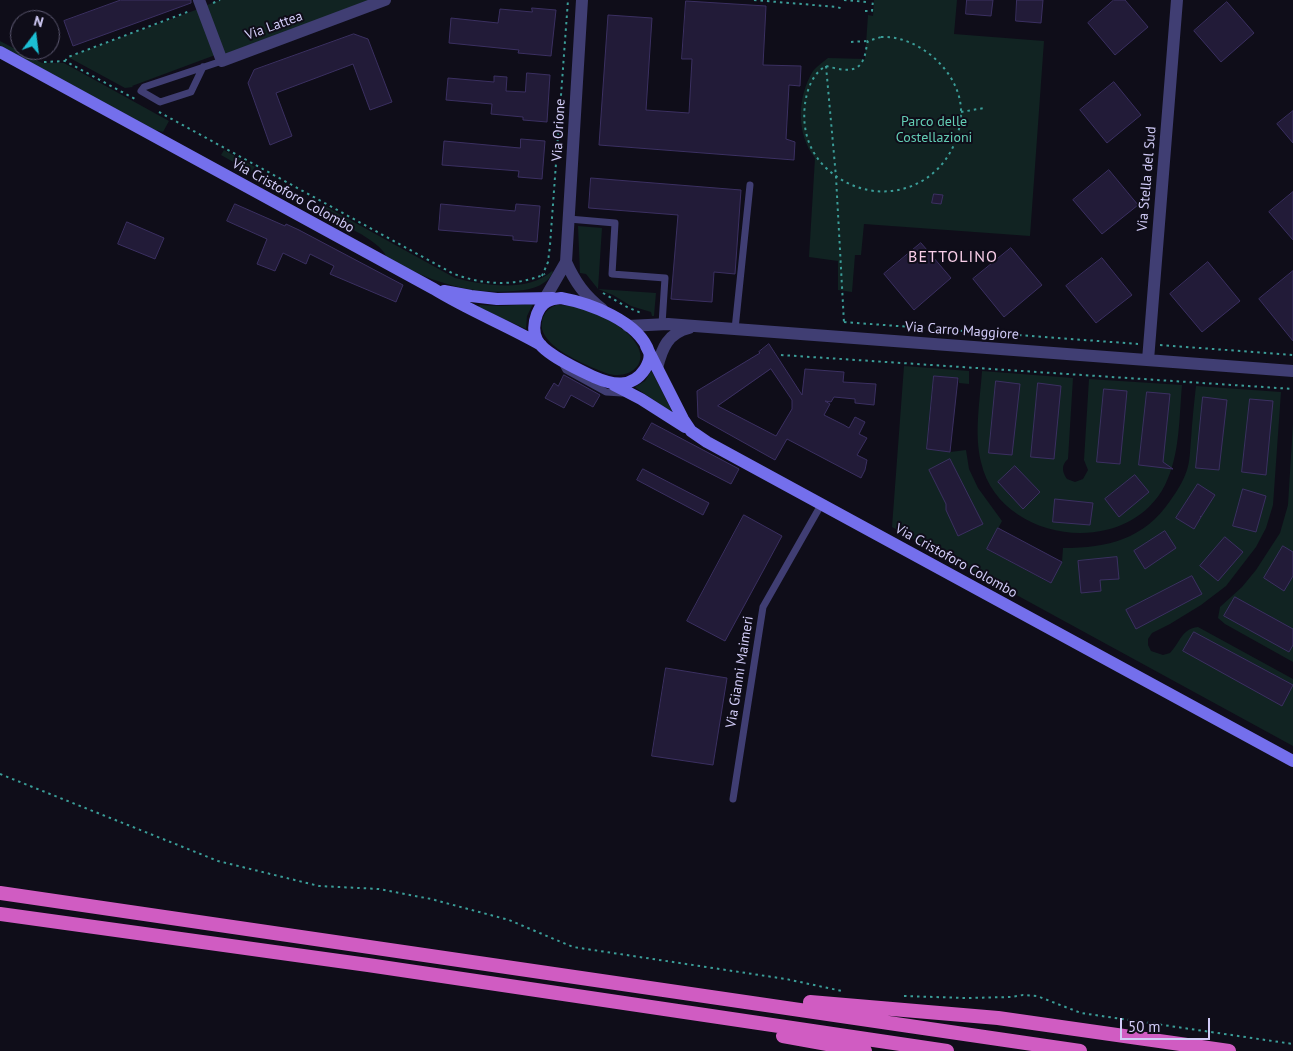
<!DOCTYPE html>
<html>
<head>
<meta charset="utf-8">
<style>
  body { margin:0 }
  #map { position:relative; width:1293px; height:1051px; overflow:hidden; background:#0f0d19; font-family:"PT Sans",sans-serif }
  canvas { display:block }
  .north { position:absolute; left:10px; top:10px; width:50px; height:50px; box-sizing:border-box; background:#0f0d19; border:1px solid #5d5972; border-radius:50%; rotate:15deg; font-size:14px; font-weight:700; line-height:20px; text-align:center; color:#d2ccf8 }
  .north::after { content:''; display:block; margin:auto; width:18px; height:22px; background:#1cbfd4; clip-path:polygon(50% 0,100% 100%,50% 72%,0 100%) }
  .scale { position:absolute; left:1120px; top:1018px; width:90px; height:22px; box-sizing:border-box; border:2px solid #d2ccf8; border-top:0; padding-left:6px; font-size:15px; line-height:18px; white-space:nowrap; color:#d2ccf8; -webkit-text-stroke:4px #0f0d19; paint-order:stroke }
</style>
</head>
<body>
<div id="map">
<canvas width="1293" height="1051"></canvas>
<div class="north">N</div>
<div class="scale">50 m</div>
</div>
<script>
const ctx = document.querySelector('canvas').getContext('2d');
ctx.lineJoin = 'round';
function paint(path, color) { ctx.fillStyle = color; ctx.fill(path, 'evenodd'); }
function stroke(path, color, width, dash) { ctx.strokeStyle = color; ctx.lineWidth = width; ctx.lineCap = dash ? 'butt' : 'round'; ctx.setLineDash(dash || []); ctx.stroke(path); }
function drawText(font, color, halo, rows, align = 'center') {
  ctx.font = font + ' "PT Sans",sans-serif'; ctx.lineWidth = 4; ctx.setLineDash([]); ctx.textBaseline = 'middle'; ctx.strokeStyle = halo; ctx.fillStyle = color; for (const [text, x, y, turn = 0] of rows) {
    ctx.save(); ctx.translate(x, y); ctx.rotate((+turn || 0) * Math.PI / 180); ctx.textAlign = isNaN(turn) ? turn : align; if (halo) ctx.strokeText(text, 0, 0); ctx.fillText(text, 0, 0); ctx.restore();
  }
}
paint(new Path2D(`
  M220,0H385L222,61L202,7Z
  M874,0H957L954,34L1044,41L1030,236L864,224L861,255H855L852,292L838,290V261L809,257L815,158C796,134 797,97 813,71C817,66 823,62 828,58L865,59L868,15L873,16Z
  M201,8L218,54L132,86L133,87L125,88L68,57Z
  M0,41L42,63H64L169,121L163,132L155,130L0,46Z
  M224,150L255,167L251,172L221,155Z
  M323,205L455,278C483,285 528,293 552,271L553,272C546,287 529,290 514,291C468,295 424,280 386,256C380,240 335,221 319,212Z
  M578,226L602,228L598,289L656,293L654,316H652L651,312L631,306L613,295L598,289L586,274L580,273Z
  M533,304L527,316L526,329L478,307L480,305L501,306Z
  M556,305C581,304 627,323 638,347C648,368 625,380 606,373C588,366 537,346 542,322C543,313 549,308 556,305Z
  M904,366L969,371V384L959,383V378L934,376L927,449L950,452L966,450L969,469L978,488L1002,521L987,549L1050,583L1062,562L1063,548C1108,548 1144,539 1170,501C1177,491 1183,482 1187,470C1190,461 1190,450 1191,440C1192,422 1194,404 1196,386L1281,392L1273,505L1266,528L1256,547L1226,586L1201,605L1170,624L1152,633L1148,639V645L1151,651L1163,655L1170,653C1180,643 1181,629 1198,627L1293,679V746L892,527Z
  M651,371L652,372L673,413L636,388L635,387L645,381Z
  M982,371L1073,378L1068,459C1061,465 1062,472 1067,479L1075,482L1083,479L1088,470L1084,460L1089,379L1182,385C1179,419 1180,455 1165,485C1127,560 999,543 981,462C974,433 980,401 982,371Z
  M1293,423V662L1225,624L1218,618L1220,607L1242,587L1256,570L1280,533L1288,505Z`), '#112322');
const building = new Path2D(`
  M121,0H191V3L73,46L64,21Z
  M967,0H993L991,16L966,14Z
  M1017,0H1043L1041,23L1016,21Z
  M1114,0H1125L1148,27L1115,55L1088,23Z
  M686,1L766,6L763,65L801,66L800,86L789,85L786,139L795,142L794,160L599,145L608,15L652,18L646,110L689,113L692,59H682Z
  M1227,2L1254,33L1221,62L1194,31Z
  M532,8L556,10L551,56L518,53L519,50L449,43L451,18L498,23L500,9L532,12Z
  M354,34L368,39L392,102L370,110L353,64L276,93L292,136L270,145L248,83L254,70Z
  M527,73L550,75L547,122L523,120V117L491,114L492,104L446,100L448,78L494,82V76L507,77L506,91L525,92Z
  M1114,82L1141,115L1107,143L1080,110Z
  M1293,111V143L1277,124Z
  M521,139L545,141L542,179L518,177L519,171L442,165L444,141L520,148Z
  M1109,170L1138,205L1102,234L1073,200Z
  M591,178L741,190L735,274L714,272L712,302L671,299L678,215L589,208Z
  M1293,192V240L1269,212Z
  M934,194L943,195L941,204L932,203Z
  M235,204L285,226L286,224L299,230L403,285L396,302L330,274L334,266L310,254L306,264L283,253L275,271L257,264L267,239L227,221Z
  M441,204L515,211L516,204L540,206L537,242L513,240V236L439,230Z
  M127,222L164,238L155,259L118,244Z
  M921,243L951,278L914,310L884,274Z
  M1011,248L1042,285L1004,317L973,279Z
  M1102,258L1132,295L1096,323L1066,286Z
  M1208,262L1240,301L1202,332L1170,294Z
  M1293,271V341L1259,299Z
  M769,344L802,395L805,369L844,372L843,382L876,384L874,405L855,403V399L834,397L831,402L825,401L830,404L824,415L844,425L849,428L855,417L865,422L859,434L867,438L857,455L867,460L865,470L861,478L787,439L775,460L698,417L697,391L760,353L759,352ZM771,369L792,400V409L776,436L718,406Z
  M564,375L600,395L593,407L571,395L564,408L545,398L554,383L558,386Z
  M934,376L958,378L950,452L927,449Z
  M996,381L1020,384L1012,455L989,453Z
  M1038,383L1061,386L1054,459L1031,457Z
  M1104,389L1127,391L1120,464L1097,462Z
  M1147,392L1170,394L1163,462L1173,469L1139,465Z
  M1203,397L1227,400L1219,470L1196,468Z
  M1250,399L1273,401L1266,475L1242,472Z
  M652,423L739,469L731,484L643,439Z
  M950,459L983,524L958,536L946,510V504L929,470Z
  M1015,466L1040,492L1023,509L998,482Z
  M643,469L709,503L703,515L637,480Z
  M1135,475L1149,492L1119,517L1105,499Z
  M1198,484L1215,495L1201,517L1200,516L1201,517L1194,529L1176,518Z
  M1243,489L1266,496L1256,532L1233,526Z
  M1055,499L1093,503L1090,525L1053,522Z
  M744,515L782,536L725,641L687,621Z
  M998,528L1062,562L1051,583L987,549Z
  M1165,531L1176,548L1145,569L1134,551Z
  M1225,537L1243,552L1218,581L1200,566Z
  M1283,546L1293,552V576L1284,591L1264,578Z
  M1117,557L1119,579L1100,580L1101,591L1081,593L1078,561Z
  M1192,576L1202,594L1136,629L1126,610Z
  M1235,597L1293,629V645L1289,652L1224,616Z
  M1194,632L1293,685L1282,706L1183,651Z
  M666,668L727,678L713,765L652,756Z`);
paint(building, '#221b38');
stroke(building, '#3b3061', 1);
stroke(new Path2D(`
  M754,0L837,7L843,9
  M844,0L867,2V0
  M213,3L220,0
  M865,11H872L873,0
  M881,37C919,35 962,73 961,113C958,186 877,217 825,167C808,150 802,128 805,104C807,89 813,73 826,66C838,69 857,75 863,60C866,54 866,47 868,41Z
  M851,42L868,41
  M65,61L68,57L190,11
  M44,62L65,61L135,99
  M826,66L836,177L844,323
  M159,112L452,273C481,285 516,287 545,274
  M961,112L984,108
  M542,276L548,262L550,245L568,0
  M603,293L627,307L641,313
  M844,322L1138,344
  M1160,345L1293,355
  M781,355L1293,389
  M0,774L218,861L319,886L379,889L431,899L509,920L573,947L786,979L842,991
  M904,996L966,998L1011,997L1023,995L1037,996L1081,1013L1293,1044`), '#3b9d98', 2, [2.5, 4]);
stroke(new Path2D(`
  M203,67L191,92L160,102L141,91L144,87L222,61
  M569,219L615,223L612,274L665,278L662,324
  M735,329L750,185
  M561,361L566,370L606,392L622,393
  M733,799L763,607L821,505`), '#403e73', 7);
stroke(new Path2D(`
  M199,0L222,61L385,0
  M566,262C575,282 585,296 602,309
  M540,307L566,262L582,0
  M628,326L668,324L1293,371
  M1148,360L1177,0
  M657,368C662,348 668,333 689,328`), '#403e73', 12);
stroke(new Path2D(`
  M0,52L434,289C468,310 506,325 541,345
  M444,291L471,296L497,299L553,298
  M561,298C589,303 639,321 649,352C651,358 648,364 645,369C632,389 612,385 594,377C579,370 544,354 537,340C533,332 534,322 537,314C542,302 549,299 561,298Z
  M646,346L683,419L691,431L707,442L1293,761
  M614,385L641,399L685,427`), '#746fec', 12);
stroke(new Path2D(`
  M0,893C360,945 720,997 1080,1051
  M0,914L368,965L947,1051
  M810,1002L998,1018L1229,1051
  M783,1036L865,1051`), '#d05cc2', 14);
drawText('14px', '#d2ccf8', '#0f0d19', [
  ["Via Lattea",274,26,-20],
  ["Via Orione",559,130,-87],
  ["Via Stella del Sud",1147,179,-85],
  ["Via Cristoforo Colombo",293,196,29],
  ["Via Carro Maggiore",962,331,4],
  ["Via Cristoforo Colombo",956,561,29],
  ["Via Gianni Maimeri",740,672,-81]
]);
drawText('14px', '#63cdb4', '#0f0d19', [
  ["Parco delle",934,122],
  ["Costellazioni",934,138]
]);
ctx.letterSpacing = '1px';
drawText('16px', '#f8cee8', '#0f0d19', [
  ["BETTOLINO",953,257]
]);
ctx.letterSpacing = '0px';
</script>
</body>
</html>
